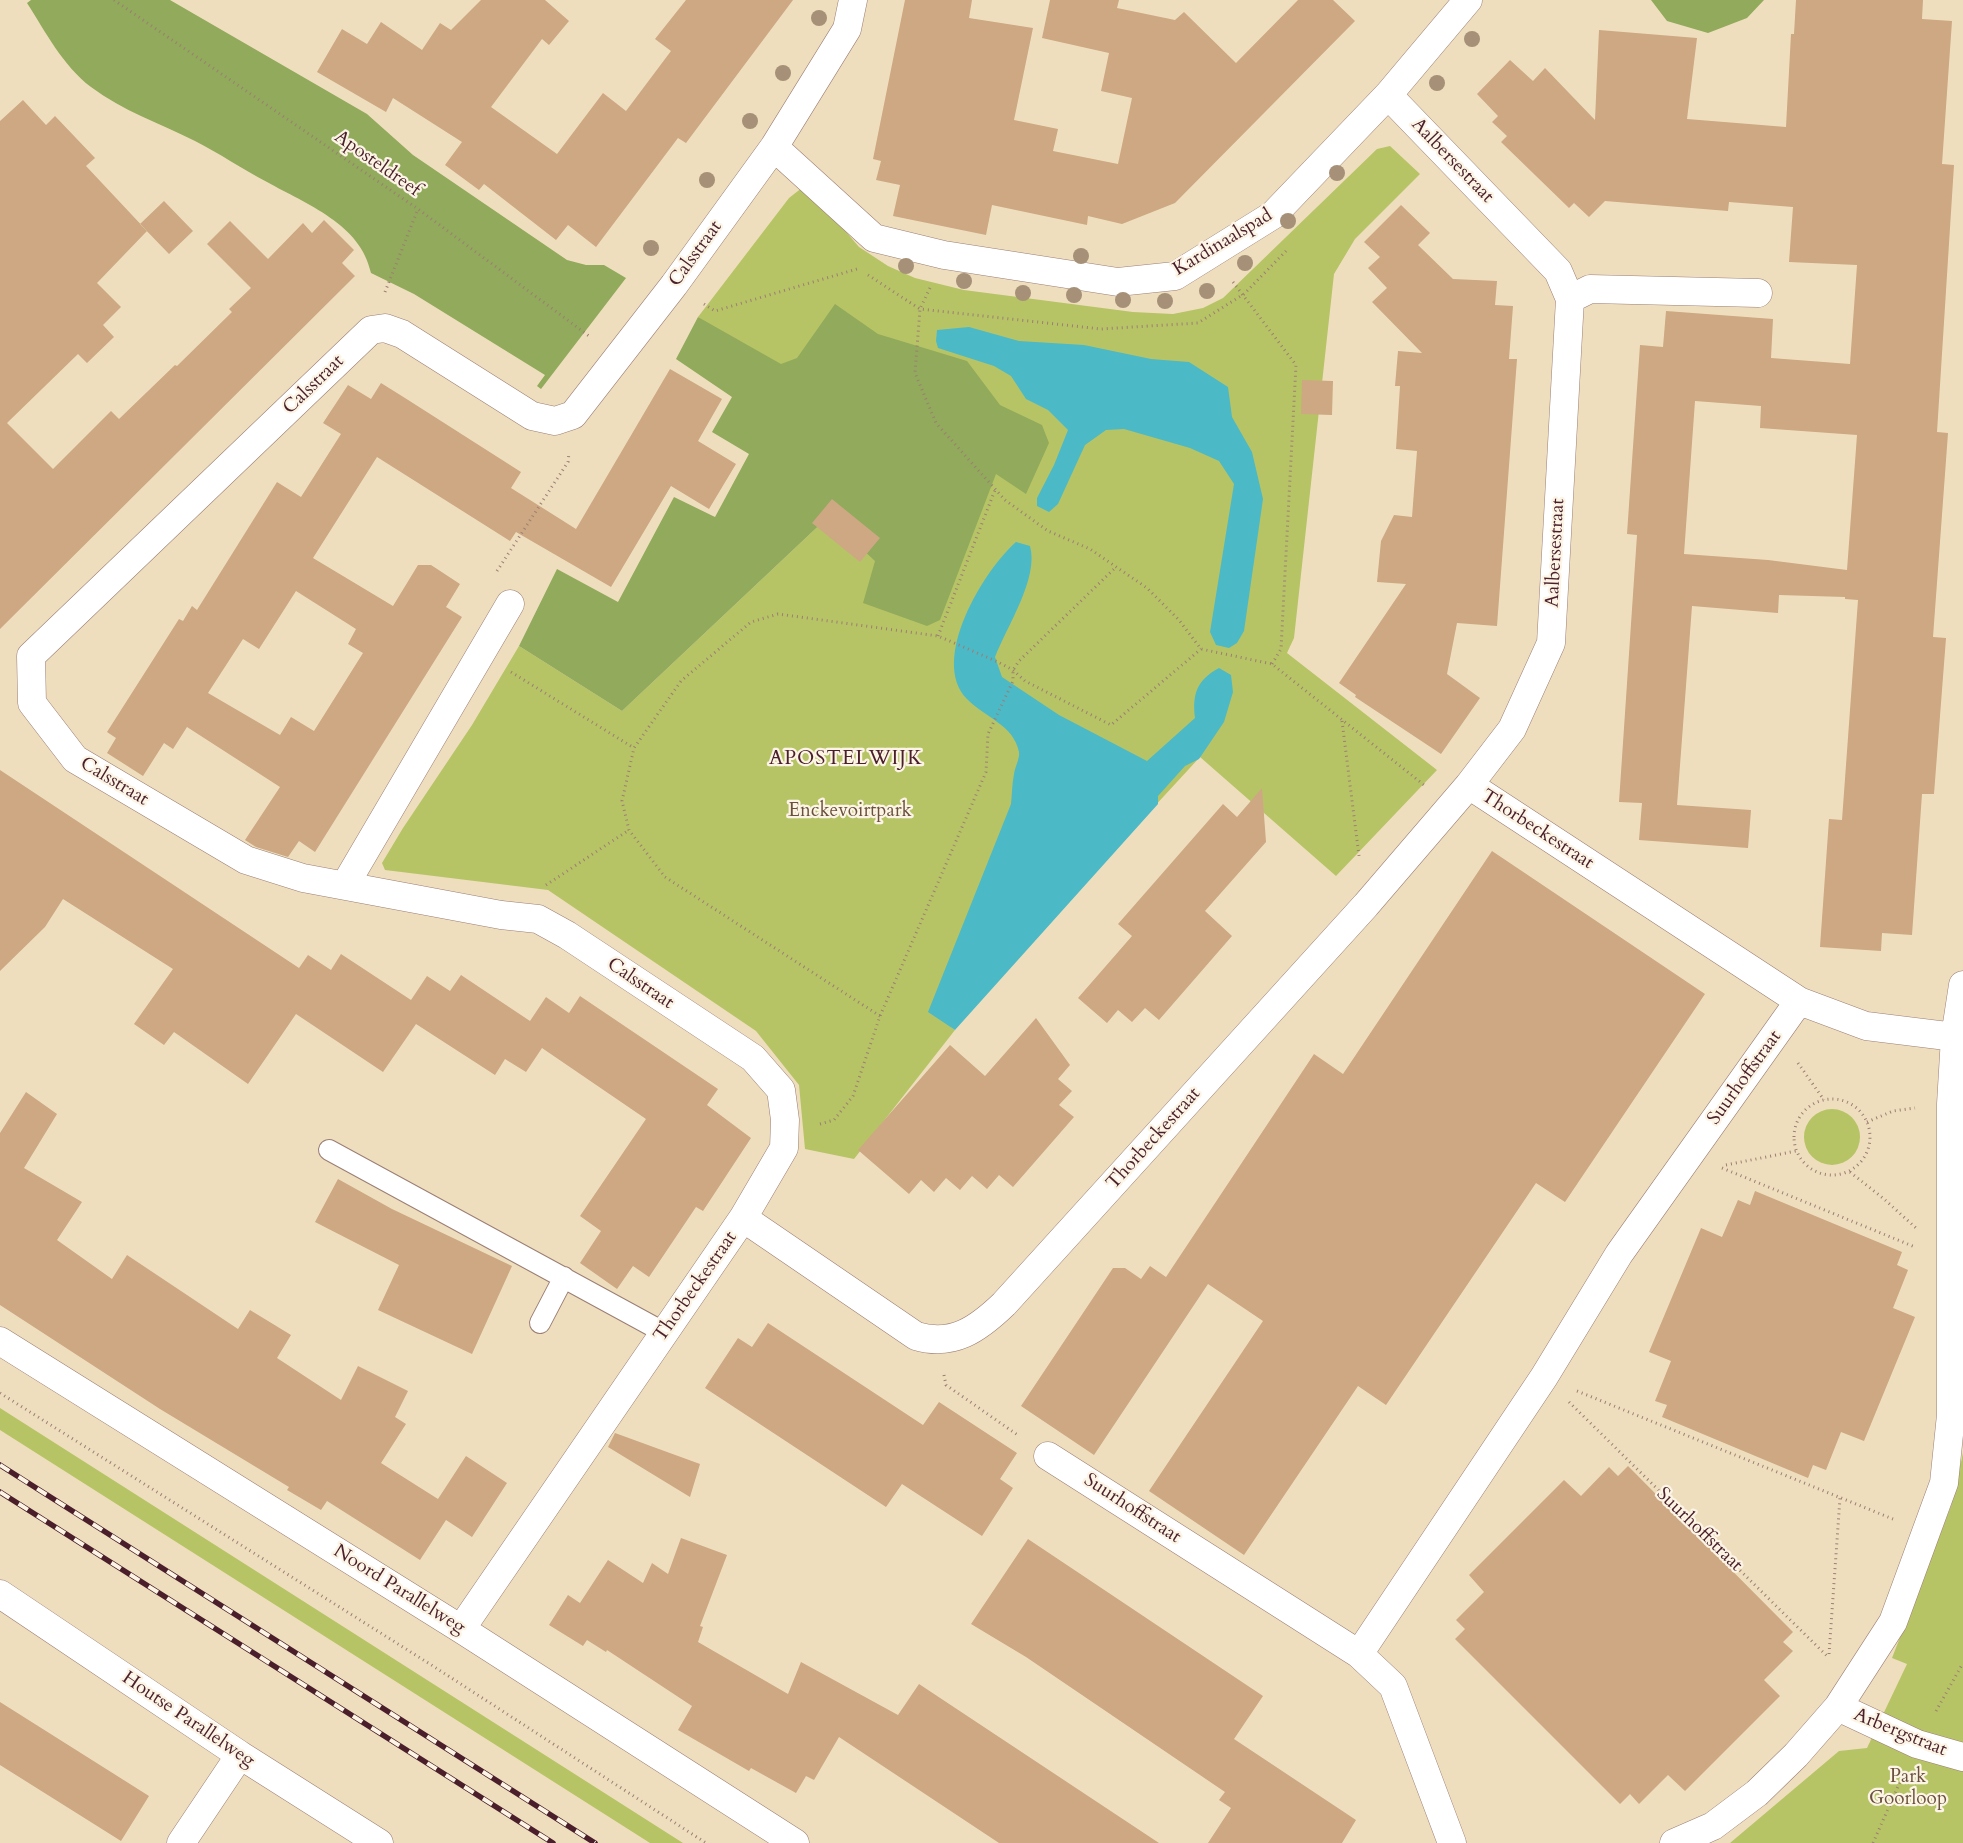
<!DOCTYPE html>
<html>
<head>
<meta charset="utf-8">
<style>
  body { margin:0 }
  canvas { display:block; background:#eedebd }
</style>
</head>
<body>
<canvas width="1963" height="1843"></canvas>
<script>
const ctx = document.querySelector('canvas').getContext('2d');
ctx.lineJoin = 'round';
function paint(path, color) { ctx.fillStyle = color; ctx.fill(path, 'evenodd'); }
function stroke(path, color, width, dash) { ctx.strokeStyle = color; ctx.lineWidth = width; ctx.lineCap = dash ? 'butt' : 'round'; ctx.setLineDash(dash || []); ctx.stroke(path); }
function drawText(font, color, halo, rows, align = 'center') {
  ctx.font = font + ' Cardo,serif'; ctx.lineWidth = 4.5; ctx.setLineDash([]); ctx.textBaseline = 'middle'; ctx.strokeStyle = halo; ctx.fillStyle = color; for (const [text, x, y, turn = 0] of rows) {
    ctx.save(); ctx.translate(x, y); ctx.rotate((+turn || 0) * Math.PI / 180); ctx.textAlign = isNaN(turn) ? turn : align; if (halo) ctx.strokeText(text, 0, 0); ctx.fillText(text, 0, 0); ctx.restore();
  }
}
paint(new Path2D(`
  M1390,146L1420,174L1355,239L1334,274L1294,638L1287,653L1437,770L1336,876L1200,757L951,1027L955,1030L854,1159L805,1149L799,1085L756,1031L548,890L385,870L382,863L403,828L472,725L519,646L622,711L828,517L783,379L698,317L789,198L803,187L813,193L859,247L888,266L915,278L964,290L1133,312L1173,314L1203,308L1223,298L1377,149Z
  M1804 1137a28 28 0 1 1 56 0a28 28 0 1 1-56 0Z
  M0,1408L683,1843H650L0,1430Z
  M1963,1453V1843H1730L1839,1751L1867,1748L1907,1664L1892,1658L1951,1506Z`), '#b7c466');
paint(new Path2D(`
  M31,0H170L367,114L413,155L567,260L586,265H604L626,278L541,389L537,386L545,375L414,294L371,273C361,224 306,204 267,182C242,169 219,153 195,141C159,123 123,111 91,87C63,66 45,31 27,3Z
  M1651,0H1764L1747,18L1708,33L1667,21Z
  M835,304L878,334L967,361L1000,405L1042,425L1049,443L1026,494L996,474L940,620L927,626L863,603L875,561L828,517L622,711L519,646L557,569L618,602L674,497L715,517L749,454L712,432L732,397L676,359L698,317L781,364L797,358Z`), '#91aa5b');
paint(new Path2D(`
  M969,327L1019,341L1084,345L1151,359L1189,362L1228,387L1232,417L1252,452L1263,499L1244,631L1237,643L1229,648L1216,645L1210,632L1234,484L1219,461L1190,448L1124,429L1106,430L1085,445L1058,504L1049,512L1037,506V498L1054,465L1068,430L1048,410L1026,399L1011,376L994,366L938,348L936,341L937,330Z
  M1016,542L1030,546C1039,578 1007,626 995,657L1002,677L1059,715L1147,761L1195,718C1192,694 1197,680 1219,668L1231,675L1233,692L1224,722L1199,759L1185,766L1158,796V804L955,1030L928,1012L1011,804C1012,794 1012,784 1014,774C1015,767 1020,758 1019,752C1014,725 984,717 967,699C929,660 984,570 1016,542Z`), '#4cb9c6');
paint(new Path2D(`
  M481,0H545L569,21L549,45L542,39L491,107L557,154L603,93L626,111L671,51L655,39L686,0H793L686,143L678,138L596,247L568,225L556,240L484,184L479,190L445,165L462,142L393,98L386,112L317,72L342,29L367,44L381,22L422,50L440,23L451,30Z
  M905,0H972L969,18L1033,28L1014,120L1058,129L1053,151L1118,164L1132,98L1101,91L1109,53L1042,38L1050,0H1119L1117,8L1175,20L1184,12L1236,63L1298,0H1333L1355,21L1175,203L1122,224L1088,216L1087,225L992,205L986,235L893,216L900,185L876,180L881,161L873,159Z
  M1796,0H1923L1922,19L1952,21L1942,164L1954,165L1937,432L1948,433L1933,637L1946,638L1934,794H1922L1912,935L1882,933L1881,951L1820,947L1829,819L1842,820L1858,600L1845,599V597L1779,595L1778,613L1692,606L1677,805L1751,810L1748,848L1639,840L1642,803L1619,802L1637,535L1627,534L1640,345L1663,347L1666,311L1773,319L1771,358L1850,364L1857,265L1789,262L1793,207L1729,202L1728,211L1605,201L1589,217L1574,203L1569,208L1501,142L1507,136L1492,122L1498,116L1477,94L1510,60L1533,81L1545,68L1595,120L1599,30L1697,38L1687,119L1786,127L1791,34H1794ZM1695,401L1761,406L1760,428L1857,435L1847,570L1768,560L1684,554Z
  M23,100L46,125L55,116L95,158L86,166L147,231L97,283L121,307L103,325L114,337L87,363L78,354L7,423L53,469L111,411L119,419L175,365L177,366L232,312L229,309L251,288L207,244L230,221L268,259L303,223L312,233L324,220L354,250L342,263L355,276L0,629V121Z
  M164,201L193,231L169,254L140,224Z
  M1401,205L1430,233L1418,245L1453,279L1497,281L1495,305L1513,306L1509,359H1517L1497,626L1457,623L1447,674L1480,698L1441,754L1355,697L1356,695L1339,683L1406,584L1377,582L1381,541L1394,515L1412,517L1417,451L1396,449L1400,386H1395L1398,351L1422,353L1372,302L1387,288L1368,268L1380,257L1364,242Z
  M670,369L722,399L698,441L736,464L709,509L671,486L611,587L516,532L510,541L377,457L313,558L393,606L418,565H431L460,584L446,607L462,617L315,852L299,841L288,857L256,847L245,840L280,787L187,727L173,749L164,743L143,776L107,753L116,738L107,732L179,619L183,621L192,606L197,610L277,482L301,497L341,434L323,423L348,385L371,399L381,383L405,398L521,472L511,488L576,529ZM296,591L356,629L348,644L363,653L314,731L291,717L280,735L208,693L243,639L259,649Z
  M1302,380L1333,381L1332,415L1301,414Z
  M832,499L880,538L860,562L812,523Z
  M0,770L299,968L308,955L331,970L341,954L411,1000L427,976L450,991L461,975L530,1021L546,997L569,1013L580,996L718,1089L707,1105L751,1138L703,1211L696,1207L649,1277L633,1266L617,1289L580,1263L601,1231L580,1216L646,1119L542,1048L526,1072L505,1059L495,1075L416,1024L383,1072L296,1014L248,1084L174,1032L164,1045L134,1024L173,969L63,899L45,927L0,971Z
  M1262,788L1266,842L1205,911L1232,936L1159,1020L1145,1008L1132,1022L1118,1010L1107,1023L1078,998L1132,936L1118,924L1223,804L1237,817Z
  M1492,851L1705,994L1565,1202L1536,1183L1386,1405L1358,1386L1244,1555L1149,1491L1263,1321L1208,1284L1094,1455L1021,1406L1113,1268H1125L1141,1279L1150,1266L1166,1277L1314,1054L1343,1074Z
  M1036,1018L1070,1065L1058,1079L1072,1091L1059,1105L1074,1117L1013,1187L999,1175L987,1189L972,1176L960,1190L946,1178L934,1192L921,1180L909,1194L858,1150L950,1045L985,1076Z
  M26,1092L57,1114L24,1168L82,1202L57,1240L112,1279L127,1255L238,1329L250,1310L291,1335L277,1358L341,1400L358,1366L408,1391L395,1417L406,1424L381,1463L438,1499L466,1456L507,1483L472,1537L446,1520L420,1560L327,1501L321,1510L287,1490L289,1487L160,1409L0,1305V1133Z
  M338,1179L392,1209L512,1266L472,1354L378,1310L399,1265L315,1222Z
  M1755,1191L1902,1252L1897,1265L1908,1270L1893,1308L1915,1317L1864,1441L1841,1432L1826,1470L1813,1465L1808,1478L1662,1417L1667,1405L1655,1401L1671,1361L1649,1352L1701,1228L1722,1237L1738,1200L1750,1205Z
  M768,1323L923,1425L939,1402L1017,1453L1000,1479L1013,1488L982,1536L902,1484L886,1507L705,1388L738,1338L752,1347Z
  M615,1433L700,1464L690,1497L608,1447Z
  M1628,1466L1793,1632L1783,1642L1793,1651L1764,1680L1780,1696L1685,1791L1668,1775L1639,1804L1630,1794L1620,1804L1455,1639L1465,1629L1456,1620L1484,1592L1469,1575L1564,1480L1581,1496L1609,1467L1618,1476Z
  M681,1538L727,1555L700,1626L703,1627L698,1642L788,1694L801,1662L898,1715L919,1684L1159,1843H999L839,1737L814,1780L806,1776L796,1793L751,1768L749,1771L678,1730L692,1706L607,1650L606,1652L587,1640L583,1646L549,1625L568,1595L580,1603L608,1560L643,1583L652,1563L668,1574Z
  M1028,1539L1263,1696L1234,1739L1356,1820L1342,1843H1208L1231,1808L1219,1800L1225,1792L1026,1657L971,1624Z
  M0,1702L149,1796L121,1841L0,1765Z`), '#cda882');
const lane = new Path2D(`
  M329,1150L665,1333
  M540,1323L564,1277`);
const street = new Path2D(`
  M1388,95L1558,271L1570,299L1551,643L1512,729L1469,785
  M774,147L874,238L944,255L1118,282L1175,276L1273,215L1388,95L1468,0
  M1570,299L1590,289L1758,293
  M345,885L510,604
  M743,1218L784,1148L785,1120L781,1090L753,1058L567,935L538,919L501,915L303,878L246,860L75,759L32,703L31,656L371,330L385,328L402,334L532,416L555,421L573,415L674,285L774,147L847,29L853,0
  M0,1341L461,1629L795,1843
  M1048,1456L1359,1654L1393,1686L1452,1843
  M0,1594L240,1755L379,1843
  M461,1629L743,1218L916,1336C953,1347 978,1329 1004,1304L1366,905L1469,785L1799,1001L1866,1026L1955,1037
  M1359,1654L1544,1377L1619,1254L1799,1001
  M1838,1707L1917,1744L1963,1757
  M181,1843L240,1755
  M1674,1843L1713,1826L1757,1793L1796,1755L1838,1707L1893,1622L1944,1483L1951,1415V1104L1955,1037L1963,985`);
stroke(lane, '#9c7e74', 22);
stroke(street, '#9c7e74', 29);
stroke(new Path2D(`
  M114,0L418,209L589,336
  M868,275L920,309L1101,329L1198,323L1244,294L1286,251
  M1233,282L1296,365L1281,649L1272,664
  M930,288L920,309L915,373L936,423L1005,500L1048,531L1090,549L1147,588L1179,620L1201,649L1272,664L1424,785
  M385,292L418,209
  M704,304L715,311L857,269
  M497,571L568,462L569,453
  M938,636L995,490
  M511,672L634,748
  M1342,721L1359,856
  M546,885L629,830
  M880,1016L665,877L629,830L622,801L634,748L681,681L751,622L778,614L938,636L998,662L1013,670L1025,681L1111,725L1201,649
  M1798,1063L1824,1100
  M1794 1137a38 38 0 1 1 76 0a38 38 0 1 1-76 0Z
  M1867,1122L1893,1111L1915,1108
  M820,1124L834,1120L853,1096L880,1016L986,772L988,734L1013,681V670L1019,661L1116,567
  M1726,1165L1796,1151
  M1722,1168L1915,1247
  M1850,1172L1884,1199L1916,1228
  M944,1375L946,1385L1019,1436
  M1577,1391L1893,1519
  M0,1393L433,1666L706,1843
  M1569,1402L1828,1657
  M1829,1654L1840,1498
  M1936,1711L1963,1663
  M1873,1843L1903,1775`), '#9c7e74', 3, [1, 4]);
stroke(lane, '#fff', 20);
stroke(street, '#fff', 28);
const rail = new Path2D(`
  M0,1465L595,1843
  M0,1492L553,1843`);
stroke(rail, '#4a1f2b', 5.5);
stroke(rail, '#fcf5e5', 4, [11]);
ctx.fillStyle = '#a69077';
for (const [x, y] of [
  [819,18],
  [1472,39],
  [783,73],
  [1437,83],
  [750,121],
  [1337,173],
  [707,180],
  [1288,221],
  [651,248],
  [1081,256],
  [1245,263],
  [906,266],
  [964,281],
  [1207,291],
  [1023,293],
  [1074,295],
  [1123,300],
  [1165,301]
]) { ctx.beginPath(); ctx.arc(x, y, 8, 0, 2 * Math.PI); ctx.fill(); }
drawText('19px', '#4a1f2b', '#fcf5e5', [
  ["Aalbersestraat",1452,161,46],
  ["Aposteldreef",377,164,35],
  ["Kardinaalspad",1223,243,-31],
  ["Calsstraat",696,254,-54],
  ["Calsstraat",314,385,-44],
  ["Aalbersestraat",1556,553,-87],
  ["Calsstraat",114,782,31],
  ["Thorbeckestraat",1537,830,33],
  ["Calsstraat",640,984,34],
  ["Suurhoffstraat",1745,1078,-54],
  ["Thorbeckestraat",1154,1139,-48],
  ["Thorbeckestraat",696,1287,-55],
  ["Suurhoffstraat",1132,1509,33],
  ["Suurhoffstraat",1699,1530,44],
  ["Noord Parallelweg",399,1590,32],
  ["Houtse Parallelweg",188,1720,34],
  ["Arbergstraat",1900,1733,22]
]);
drawText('19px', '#6b513d', '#fcf5e5', [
  ["Enckevoirtpark",850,812],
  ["Park",1908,1778],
  ["Goorloop",1908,1800]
]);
ctx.letterSpacing = '1px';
drawText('20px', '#4a1f2b', '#fcf5e5', [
  ["APOSTELWIJK",846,759]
]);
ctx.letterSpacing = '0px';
</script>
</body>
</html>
